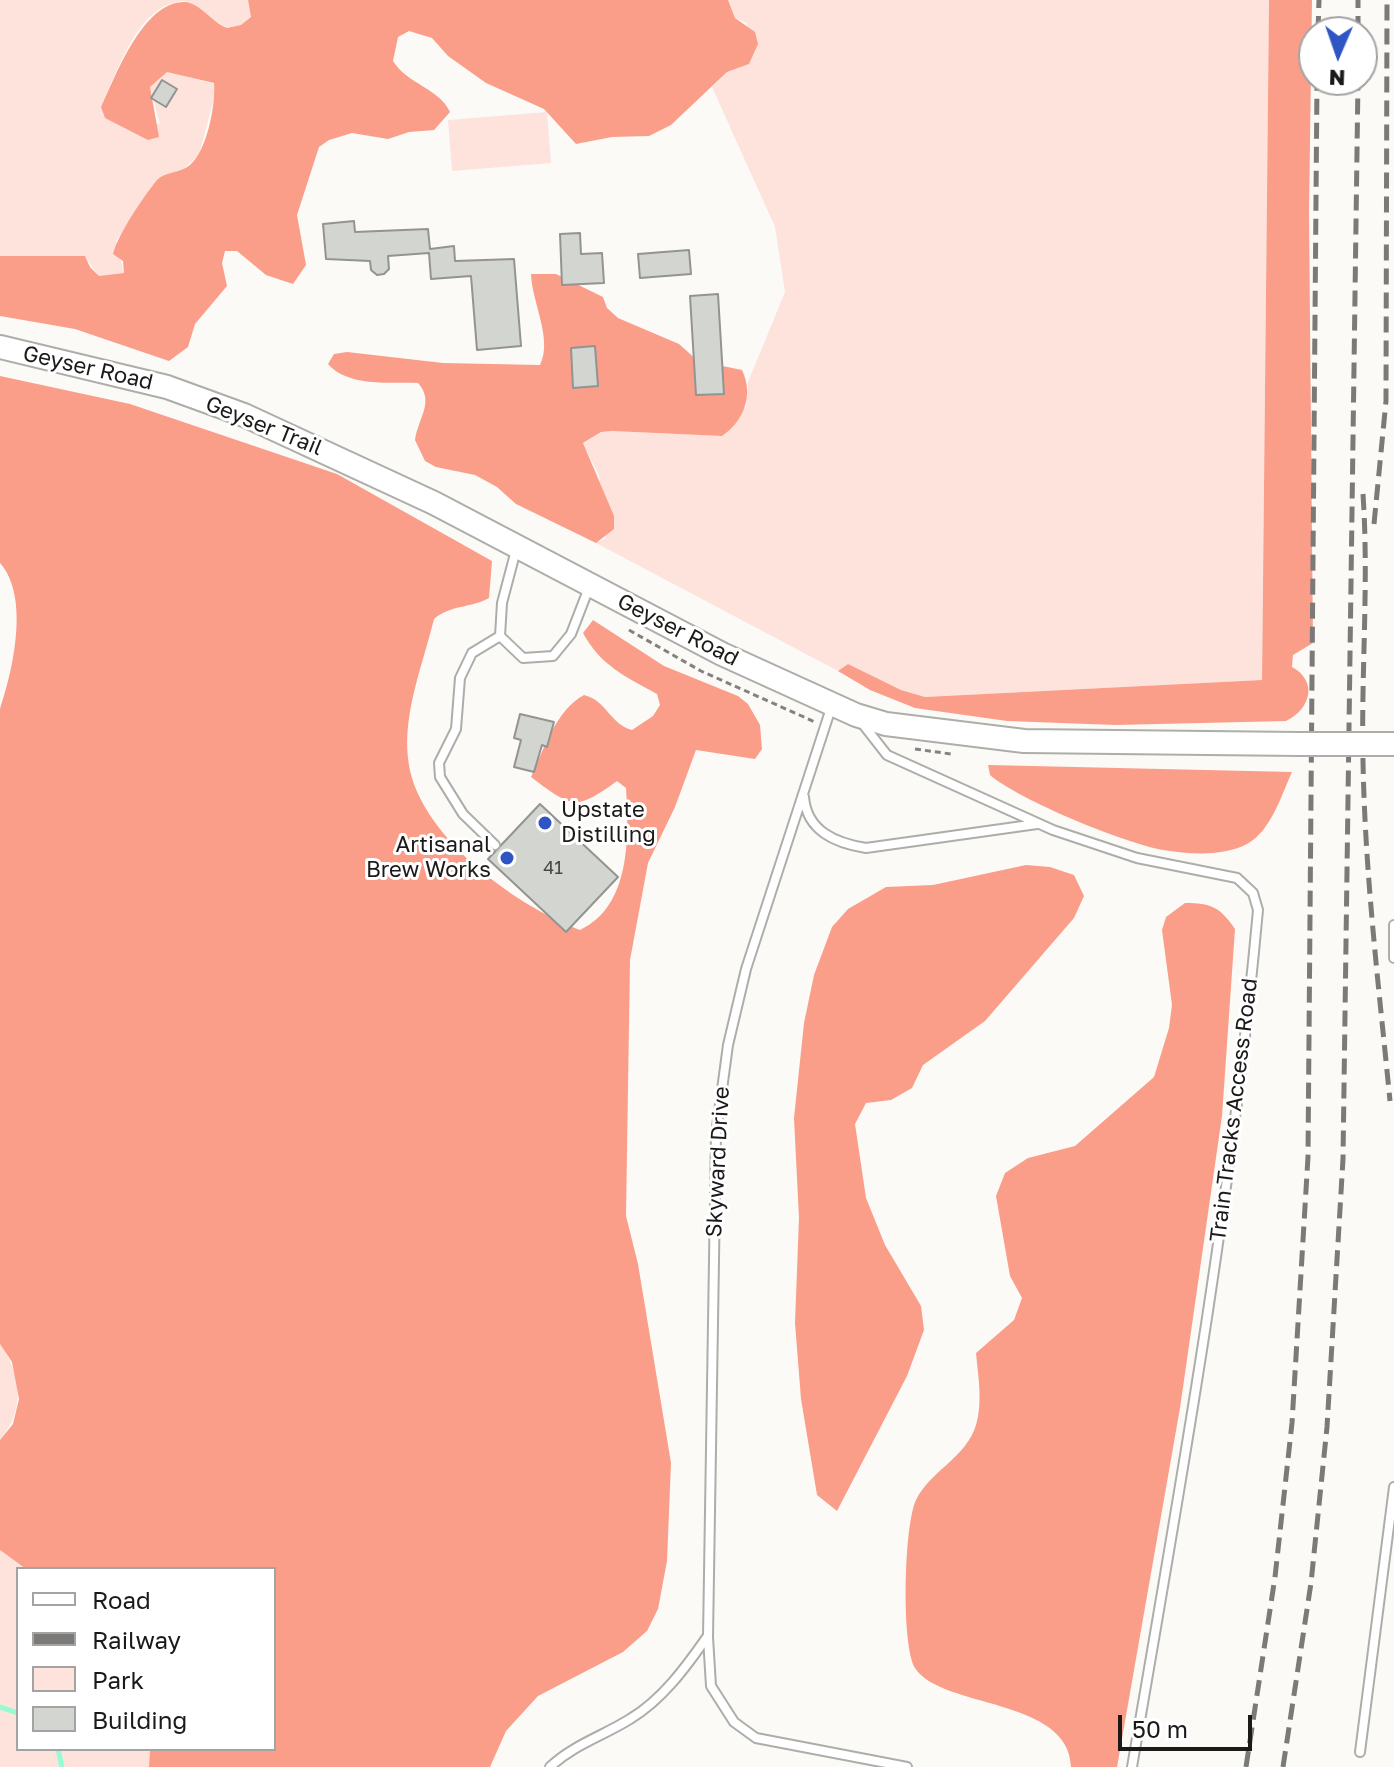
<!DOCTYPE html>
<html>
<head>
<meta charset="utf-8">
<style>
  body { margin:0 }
  #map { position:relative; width:1394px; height:1767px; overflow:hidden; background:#fbfaf7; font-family:"Golos Text",sans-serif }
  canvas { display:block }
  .legend { position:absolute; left:16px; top:1567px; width:260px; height:184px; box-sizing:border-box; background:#fff; border:2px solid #a4a3a3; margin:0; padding:10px 14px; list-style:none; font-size:24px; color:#1b1a19 }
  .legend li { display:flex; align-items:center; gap:16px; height:40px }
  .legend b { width:40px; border:2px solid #a4a3a3 }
  .north { position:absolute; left:1298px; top:16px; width:80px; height:80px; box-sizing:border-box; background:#fff; border:2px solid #a4a3a3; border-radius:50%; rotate:182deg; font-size:22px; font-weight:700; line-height:32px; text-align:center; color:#1b1a19 }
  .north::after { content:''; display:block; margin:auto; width:28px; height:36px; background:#2f55c5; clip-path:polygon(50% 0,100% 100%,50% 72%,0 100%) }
  .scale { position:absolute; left:1118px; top:1715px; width:134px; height:36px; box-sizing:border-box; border:4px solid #1b1a19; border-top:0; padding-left:10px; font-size:24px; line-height:28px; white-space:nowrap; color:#1b1a19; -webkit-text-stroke:6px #fff; paint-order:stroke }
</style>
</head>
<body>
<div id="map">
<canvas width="1394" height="1767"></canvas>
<ul class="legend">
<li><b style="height:10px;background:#fff"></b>Road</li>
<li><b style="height:10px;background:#7b7a78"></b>Railway</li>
<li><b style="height:22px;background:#fee3dc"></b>Park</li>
<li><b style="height:22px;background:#d3d5d1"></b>Building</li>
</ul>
<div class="north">N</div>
<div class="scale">50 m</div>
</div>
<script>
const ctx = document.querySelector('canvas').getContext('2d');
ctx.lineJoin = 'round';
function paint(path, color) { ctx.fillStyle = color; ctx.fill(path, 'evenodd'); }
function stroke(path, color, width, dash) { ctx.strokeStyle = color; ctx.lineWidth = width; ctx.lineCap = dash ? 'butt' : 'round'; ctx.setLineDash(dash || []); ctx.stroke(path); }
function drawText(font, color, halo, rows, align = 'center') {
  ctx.font = font + ' "Golos Text",sans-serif'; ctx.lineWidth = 6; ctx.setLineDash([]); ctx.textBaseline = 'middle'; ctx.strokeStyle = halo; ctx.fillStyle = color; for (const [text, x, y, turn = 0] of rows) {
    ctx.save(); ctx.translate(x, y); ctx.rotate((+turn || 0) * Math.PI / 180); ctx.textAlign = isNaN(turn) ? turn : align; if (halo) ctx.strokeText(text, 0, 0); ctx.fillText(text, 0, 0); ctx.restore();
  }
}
paint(new Path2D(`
  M0,0H248L251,17L241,25L227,28L185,1C138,2 119,70 101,106L105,118L160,124L150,87L167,71L214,84L215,95L199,155L181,171L158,180L116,241L124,273L99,277L85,256H0Z
  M728,0H1269L1262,680L925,697L901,690L848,664L838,671L596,543L606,538L599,475L583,444L601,432L612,431L722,436L746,407L748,382L785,292L775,227L712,87L727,72L749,64L747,23L735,18Z
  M547,112L551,163L452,171L448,120Z
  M0,1344C22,1375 25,1410 0,1440Z
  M0,1550L26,1569H18V1749H150L149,1767H0Z`), '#fee3dc');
paint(new Path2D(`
  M248,0H728L735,18L755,32L758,44L749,64L727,72L671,125L649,136L612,137L576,144L544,109L486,83L448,56L432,38L409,31L398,37L393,61C407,84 439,88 450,112L434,130L409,132L388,139L352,133L329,140L319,147L297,215L306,265L293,284L266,275L237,251H225L222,263L227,286L195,324L188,347L169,361L75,329L0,316V256H85L90,267L99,276L124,273L123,261L113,254C118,234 144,196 157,180C166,171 181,173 190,165C207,151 216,104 214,83L167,72L150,87L159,137L148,140L105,118L101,107C116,76 143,0 186,2C202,5 212,22 227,28L241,25L251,17Z
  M1269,0H1312L1309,213L1313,643L1293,655L1292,667C1318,681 1311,709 1286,721L1116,725L1007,721L915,708L870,690L838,671L848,664L901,690L925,697L1262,680Z
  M531,274H556L603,297L607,308L618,318L679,344L698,361L742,370C754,395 744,421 722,436L612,431L601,432L583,443L614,516V529L596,543L516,504L497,487L475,475L436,467L425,461L415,440C418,418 435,402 418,383C389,382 348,387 328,364L334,354L347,352L443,363L540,365C553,339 532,303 531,274Z
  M0,376L130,404L337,474L492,561L489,598C471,608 450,605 434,619C423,664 403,712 408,758C415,833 514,905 580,930C631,906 629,837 626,788L617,781C576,811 572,808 531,777C544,749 556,710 584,695C606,700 610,724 632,730L653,716L660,705L657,694C626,677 600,665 583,633L593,620L664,666L738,696L748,704L760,725L762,749L755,759L696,750L675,807L648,863L630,960L626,1216L638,1264L671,1463L667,1561L658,1609L647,1631L623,1652L538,1696L506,1731L490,1767H149L150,1749H274V1569H26L0,1550V1440L13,1424L19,1399L12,1362L0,1344V709C13,670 30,597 0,563Z
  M988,765L1292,772C1281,796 1271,831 1247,844C1222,857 1189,854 1163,850C1124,843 1019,800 990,775Z
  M1026,865L1050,867L1074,875L1084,896L1074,918L985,1021L923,1065L912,1088L891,1100L866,1103L855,1124L866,1198L885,1245L921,1306L924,1330L907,1376L837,1511L817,1495L801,1399L795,1323L799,1218L794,1118L804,1023L814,975L832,927L848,909L886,887L933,885Z
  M1185,903C1211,903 1220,907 1235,929L1222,1116L1180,1408L1117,1767H1071C1069,1697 941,1709 915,1668C901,1644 904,1525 916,1500C931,1470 966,1458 976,1425C983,1402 978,1376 976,1353L1014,1320L1022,1298L1010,1276L996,1196L1005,1173L1028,1158L1075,1146L1154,1077L1169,1028L1172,1005L1162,930L1166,917Z`), '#fa9e89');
stroke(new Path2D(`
  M0,1707L18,1713
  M58,1749L62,1767`), '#93fcd2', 5);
const building = new Path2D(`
  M162,80L177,89L166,107L151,98Z
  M354,221L355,232L428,229L430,249L454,246L455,261L514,259L521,346L477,350L471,276L431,279L429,253L388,256L389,269L384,274L377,275L371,270L370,261L326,259L323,224Z
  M580,233L581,254L602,253L604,283L562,285L560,234Z
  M689,250L691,274L640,278L638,254Z
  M718,294L724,394L696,395L690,296Z
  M595,346L598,386L573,388L571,348Z
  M520,714L554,722L547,747L542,745L534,772L514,767L521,740L514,738Z
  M540,804L618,877L566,932L488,859Z`);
paint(building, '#d3d5d1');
stroke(building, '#939492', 2);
const lane = new Path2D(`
  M516,550L502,603L500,636L523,658L553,656L571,634L590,585
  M832,705L746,969L728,1045L716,1134L708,1637L711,1686L734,1722L756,1738L907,1767
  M862,723L887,755L1053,830L1137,858L1237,878L1253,893L1258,910C1232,1197 1181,1483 1132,1767
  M804,797C807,831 835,843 866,848L1037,824
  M495,845L463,814L440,777L439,763L456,729L460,678L472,653L500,636
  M1394,925V958
  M1360,1752L1394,1487
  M550,1767C573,1745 603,1736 630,1719C662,1700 686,1667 707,1637`);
const secondary = new Path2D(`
  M0,347L167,387L244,415L434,503L722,654L856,715L886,724L1024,741L1299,744
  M1377,744H1394`);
stroke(lane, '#adada9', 12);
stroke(secondary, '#adada9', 26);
stroke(new Path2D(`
  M629,630L701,671L815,722
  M915,749L951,754`), '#838280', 3, [6, 4]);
stroke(lane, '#fff', 8);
stroke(secondary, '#fff', 22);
stroke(new Path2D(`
  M1318,32L1319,0
  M1358,32V0
  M1363,494C1369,583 1361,672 1363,761C1365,875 1379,988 1390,1101
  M1374,524L1386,401L1387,0
  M1246,1767L1275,1577L1292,1423L1308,1157L1317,80
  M1283,1767L1311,1583L1327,1427L1343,1159L1358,80`), '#7b7a78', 5, [16, 8]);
const secondaryBridge = new Path2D(`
  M1299,744H1377`);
stroke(secondaryBridge, '#adada9', 26, []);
stroke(secondaryBridge, '#fff', 22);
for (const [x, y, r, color] of [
  [545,823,8,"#2f55c5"],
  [507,858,8,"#2f55c5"]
]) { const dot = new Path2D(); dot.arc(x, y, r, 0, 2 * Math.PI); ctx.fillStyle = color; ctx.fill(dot); stroke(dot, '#fff', 3); }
drawText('18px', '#494947', null, [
  ["41",553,868]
]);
drawText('22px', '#1b1a19', '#fff', [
  ["Geyser Road",88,368,13],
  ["Geyser Trail",264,426,22],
  ["Geyser Road",678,630,27],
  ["Train Tracks Access Road",1234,1110,-83],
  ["Skyward Drive",718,1162,-87]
]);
drawText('22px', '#1b1a19', '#fff', [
  ["Upstate",561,810],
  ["Distilling",561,835],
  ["Artisanal",491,845,"right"],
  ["Brew Works",491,870,"right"]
], 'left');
</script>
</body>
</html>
